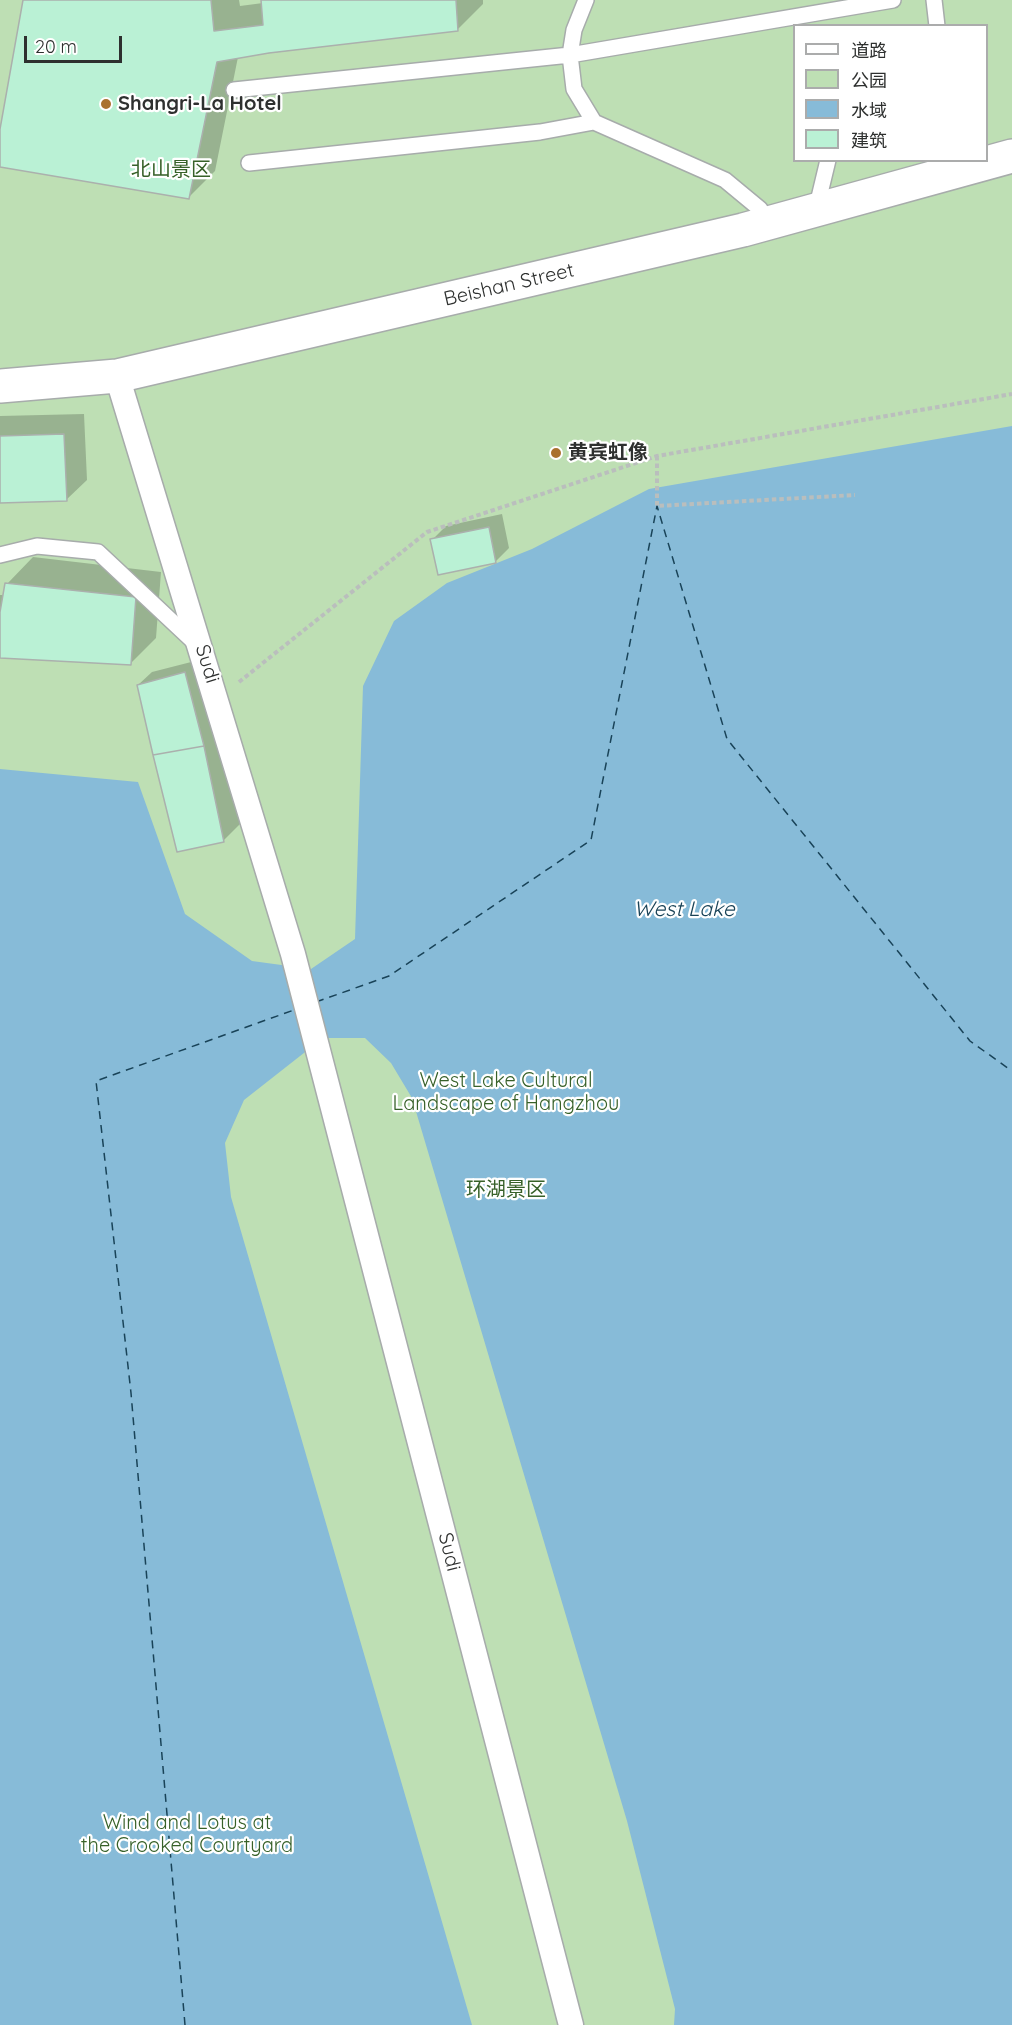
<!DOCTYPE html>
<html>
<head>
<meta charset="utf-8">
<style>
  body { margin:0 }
  #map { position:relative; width:1012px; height:2025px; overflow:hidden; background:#f7fcfb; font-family:Quicksand,"Noto Sans SC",sans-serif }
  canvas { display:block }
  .legend { position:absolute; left:793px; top:24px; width:195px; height:138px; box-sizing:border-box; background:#fff; border:2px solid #abacac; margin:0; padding:8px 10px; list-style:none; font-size:18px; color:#2e302f }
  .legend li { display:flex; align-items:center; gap:12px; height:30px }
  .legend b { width:30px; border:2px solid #abacac }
  .scale { position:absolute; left:24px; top:36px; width:98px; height:27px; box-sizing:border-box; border:3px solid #2e302f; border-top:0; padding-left:8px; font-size:18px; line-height:21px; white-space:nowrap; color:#2e302f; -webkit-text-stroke:4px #fff; paint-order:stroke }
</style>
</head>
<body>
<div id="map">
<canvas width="1012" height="2025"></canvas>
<ul class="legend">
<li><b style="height:8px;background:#fff"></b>道路</li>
<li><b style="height:16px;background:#bedfb4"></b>公园</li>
<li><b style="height:16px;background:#87bbd8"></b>水域</li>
<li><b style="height:16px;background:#baf1d5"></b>建筑</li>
</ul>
<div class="scale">20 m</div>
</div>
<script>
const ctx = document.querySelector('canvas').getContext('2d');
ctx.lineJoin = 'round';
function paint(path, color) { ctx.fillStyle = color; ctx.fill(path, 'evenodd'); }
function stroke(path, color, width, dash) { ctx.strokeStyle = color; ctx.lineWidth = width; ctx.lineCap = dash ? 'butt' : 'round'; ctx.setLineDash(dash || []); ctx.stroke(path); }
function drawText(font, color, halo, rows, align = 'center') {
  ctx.font = font + ' Quicksand,"Noto Sans SC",sans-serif'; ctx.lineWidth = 4.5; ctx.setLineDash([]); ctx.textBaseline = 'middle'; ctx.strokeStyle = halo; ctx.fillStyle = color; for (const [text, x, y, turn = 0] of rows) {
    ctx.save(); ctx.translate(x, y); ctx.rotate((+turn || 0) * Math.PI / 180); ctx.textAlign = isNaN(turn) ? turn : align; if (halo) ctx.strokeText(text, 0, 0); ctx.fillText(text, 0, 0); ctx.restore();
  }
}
paint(new Path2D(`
  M0,0H1012V2025H0ZM794,26H986V160H794Z`), '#bedfb4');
paint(new Path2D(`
  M1012,426V2025H674L675,2009L627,1821L412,1098L391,1063L365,1038H323L244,1100L225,1143L231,1197L472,2025H0V769L138,782L185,914L252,961L311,969L355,939L363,686L394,621L447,583L532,549L649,489Z`), '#87bbd8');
paint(new Path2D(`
  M25,0H239L240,6L263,3V0H483V4L457,30L238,57L215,171L189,197L0,166V138Z
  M84,414L87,480L66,500L0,502V416Z
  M502,514L509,548L495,562L432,540L446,526Z
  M33,557L161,572L156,638L130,664L0,642V595H4L7,584Z
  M199,660L243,821L223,841L138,685L152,672Z`), '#0003');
stroke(new Path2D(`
  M316,1002L389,976L591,840L657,506L727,739L970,1041L1012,1071
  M185,2025L131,1393L96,1081L294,1010`), '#194358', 1.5, [8, 6]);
const building = new Path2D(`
  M23,0H211L214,31L263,25L261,0H456L458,31L269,53L217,62L189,199L0,167V129Z
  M64,434L67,501L0,503V436Z
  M489,527L496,563L438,575L430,539Z
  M5,583L136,597L131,665L0,658V612Z
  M185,672L204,746L153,755L137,685Z
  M204,746L224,842L177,852L153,755Z`);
paint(building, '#baf1d5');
stroke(building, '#abb0ad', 1.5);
const service = new Path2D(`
  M586,0L574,30L570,55L574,89L594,122L725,180L760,209L767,224
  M934,0L937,26
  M234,90L570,55L893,0
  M249,163L540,132L594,122
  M816,210L828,160
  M0,555L37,546L98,552L195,643`);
const pedestrian = new Path2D(`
  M117,376L293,954L571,2025`);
const secondary = new Path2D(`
  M0,386L117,376L743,230L1012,156`);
stroke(service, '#a7acab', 18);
stroke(pedestrian, '#a7acab', 27);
stroke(secondary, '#a7acab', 36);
stroke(new Path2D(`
  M657,456V506L855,495
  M239,682L427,532L657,456L1012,394`), '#babebd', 4, [4.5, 3]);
stroke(service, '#fff', 15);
stroke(pedestrian, '#fff', 24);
stroke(secondary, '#fff', 33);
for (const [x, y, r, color] of [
  [106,104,6,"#aa712f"],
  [556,453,6,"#aa712f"]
]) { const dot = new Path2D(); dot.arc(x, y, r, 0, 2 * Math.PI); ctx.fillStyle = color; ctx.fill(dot); stroke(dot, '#fff', 2); }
drawText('bold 20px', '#2e302f', '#fff', [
  ["Shangri-La Hotel",118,104],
  ["黄宾虹像",568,453]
], 'left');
drawText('20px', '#376129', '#fff', [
  ["北山景区",171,170],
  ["West Lake Cultural",506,1081],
  ["Landscape of Hangzhou",506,1104],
  ["环湖景区",506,1190],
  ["Wind and Lotus at",187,1823],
  ["the Crooked Courtyard",187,1846]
]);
drawText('20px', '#2e302f', '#fff', [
  ["Beishan Street",509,285,-13],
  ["Sudi",207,664,73],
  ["Sudi",449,1552,76]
]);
drawText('italic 21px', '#194358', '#fff', [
  ["West Lake",684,910]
]);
</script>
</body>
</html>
